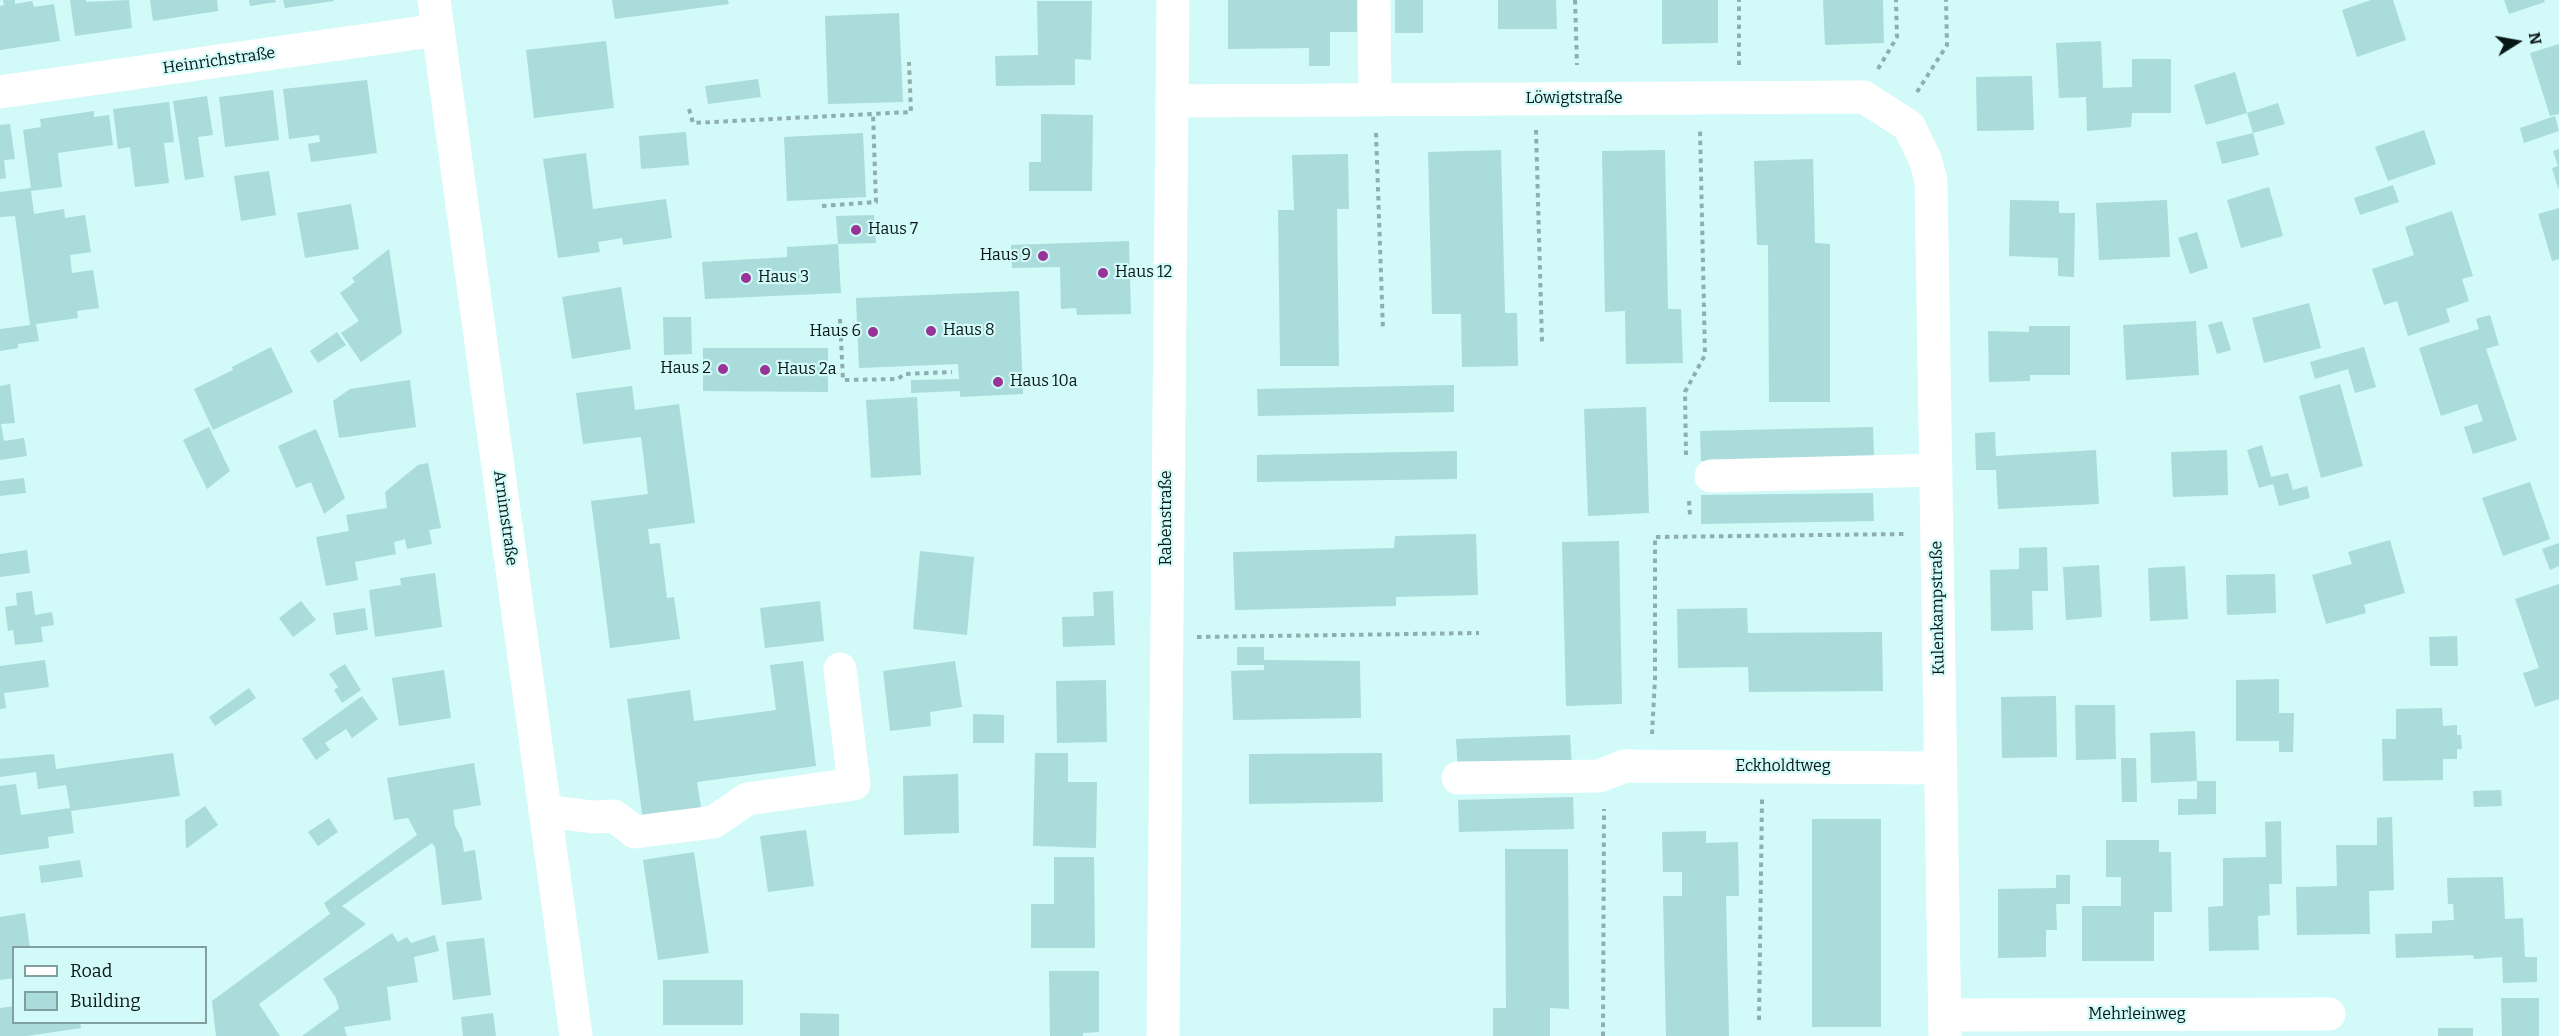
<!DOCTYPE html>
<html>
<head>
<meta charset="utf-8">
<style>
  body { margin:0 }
  #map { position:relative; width:2559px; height:1036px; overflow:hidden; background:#d1faf8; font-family:Bitter,serif }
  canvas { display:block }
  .legend { position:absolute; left:12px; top:946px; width:195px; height:78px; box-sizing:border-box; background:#d1faf8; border:2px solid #819f9e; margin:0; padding:8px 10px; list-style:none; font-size:18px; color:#081616 }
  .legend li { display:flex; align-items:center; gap:12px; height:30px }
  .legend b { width:30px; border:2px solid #819f9e }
  .north { position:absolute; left:2487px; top:12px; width:60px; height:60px; -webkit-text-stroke:4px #d1faf8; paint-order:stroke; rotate:79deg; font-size:16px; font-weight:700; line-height:24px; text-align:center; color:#081616 }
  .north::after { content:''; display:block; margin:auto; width:21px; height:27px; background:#081616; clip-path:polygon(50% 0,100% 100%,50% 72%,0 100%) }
</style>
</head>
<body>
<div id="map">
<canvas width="2559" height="1036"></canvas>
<ul class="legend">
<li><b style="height:8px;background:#fff"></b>Road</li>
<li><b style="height:16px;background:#a9dcdb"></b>Building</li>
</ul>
<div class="north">N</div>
</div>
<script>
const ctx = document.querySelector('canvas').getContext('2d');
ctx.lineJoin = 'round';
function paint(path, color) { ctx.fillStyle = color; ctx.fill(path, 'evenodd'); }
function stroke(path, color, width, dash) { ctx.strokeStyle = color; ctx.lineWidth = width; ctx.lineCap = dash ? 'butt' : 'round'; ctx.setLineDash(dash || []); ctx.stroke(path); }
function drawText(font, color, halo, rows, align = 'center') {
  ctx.font = font + ' Bitter,serif'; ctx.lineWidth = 4.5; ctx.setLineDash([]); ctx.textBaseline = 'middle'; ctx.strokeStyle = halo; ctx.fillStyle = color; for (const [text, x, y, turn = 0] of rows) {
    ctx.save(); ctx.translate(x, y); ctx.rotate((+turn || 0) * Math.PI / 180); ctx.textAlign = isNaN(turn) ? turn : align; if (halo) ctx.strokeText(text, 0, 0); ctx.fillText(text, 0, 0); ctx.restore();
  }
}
paint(new Path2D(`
  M3,0H15V4L32,1L34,7L54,4L60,41L0,50V6L4,5Z
  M70,0H86V2L129,0L132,28L75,36Z
  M150,0H217L218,11L153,21Z
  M249,0H275L276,2L250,6Z
  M283,0H334V1L285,8Z
  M612,0H728L729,4L615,19Z
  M1228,0H1357V32H1330V66H1309V48L1228,49Z
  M1395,0H1423V33H1395Z
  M1498,0H1556L1557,29H1498Z
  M1662,0H1718V43L1662,44Z
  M1823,0H1883L1884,43L1825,45Z
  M2371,0H2393L2406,40L2357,57L2342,10Z
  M2504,0H2544L2545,2L2509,14Z
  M1037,1H1092L1091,60L1075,59V85L996,86L995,56L1038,55Z
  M899,13L903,102L828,104L825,16Z
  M606,41L614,108L534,118L526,50Z
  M2101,41L2103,88L2132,87V59H2171V113H2132L2131,127L2087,131L2086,97L2059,98L2056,43Z
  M2559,44V114L2550,116L2530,53Z
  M2235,72L2247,113L2206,125L2194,85Z
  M2032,76L2034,130L1977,131L1976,77Z
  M758,79L761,97L708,104L705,86Z
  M367,80L377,153L311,162L308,144L320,142L319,135L289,139L283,89Z
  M273,90L279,140L225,147L219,97Z
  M207,96L213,135L198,137L204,177L185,180L173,101Z
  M169,102L174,142L164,143L169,183L135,187L130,147L118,149L113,109Z
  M2278,103L2285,124L2253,133L2247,113Z
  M94,111V117L109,115L113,145L58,153L62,187L31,191L34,214L64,209L65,218L85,215L91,252L70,255L72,273L93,270L99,308L77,311L78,318L36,324L39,341L18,344V348L0,351V329L30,325L15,216L0,217V192L31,188L23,130L41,127L40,119Z
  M1041,114L1093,115L1092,191H1029V162H1041Z
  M2555,116L2559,131L2524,143L2520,128Z
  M10,124L15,159L4,160L6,178L0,179V125Z
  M2424,130L2436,164L2388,181L2375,147Z
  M686,132L689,165L641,169L639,136Z
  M863,133L866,197L787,201L784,137Z
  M2253,133L2259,155L2222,164L2216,142Z
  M2559,149V188H2558L2552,168L2558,166L2553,151Z
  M1501,150L1505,313H1517L1518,366L1462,367L1461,314H1432L1428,152Z
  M1665,150L1668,309H1681L1683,363L1626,364L1625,311L1605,312L1602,151Z
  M586,153L593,209L666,199L672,238L623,245L622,238L598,242L600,252L558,258L543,159Z
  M1348,154L1349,209H1337L1339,366H1280L1278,210H1294L1292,155Z
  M1813,159L1815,243L1830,244V402H1769L1768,245H1757L1754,161Z
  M269,171L276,215L241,221L234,176Z
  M2393,185L2399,202L2360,215L2354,198Z
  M2269,187L2283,236L2241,248L2227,200Z
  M2010,200L2059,201V213H2075L2074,277L2058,276V258L2009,256Z
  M2167,200L2170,257L2099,260L2096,203Z
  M351,204L359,249L305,258L297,213Z
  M2559,208V259L2552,261L2538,214Z
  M2452,211L2473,276L2462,279L2469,301L2446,309L2450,322L2408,336L2397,301L2384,305L2372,269L2414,255L2405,227Z
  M874,215L876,243L838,244L836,216Z
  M2197,232L2208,268L2190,274L2178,238Z
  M1129,241L1131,314L1077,315L1076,308L1061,309L1060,267L1012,268L1011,245Z
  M838,244L841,293L705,299L702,262L787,257V247Z
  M389,249L402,333L361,362L341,333L359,321L340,293L355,282L352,278Z
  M621,287L631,349L572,359L562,297Z
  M1019,291L1023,394L960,397V391L911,393V380L959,379L958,364L859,368L856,298Z
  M2309,303L2321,348L2264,363L2252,318Z
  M2490,315L2499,345L2486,349L2517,440L2473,454L2464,427L2483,421L2477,404L2441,416L2419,348L2479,329L2476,319Z
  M663,317H691L692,354L664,355Z
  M2196,321L2199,375L2126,380L2123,325Z
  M2222,321L2231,350L2217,354L2208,325Z
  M2029,326H2070V375H2030V381L1989,382L1988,331L2029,332Z
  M337,332L346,345L318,363L310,351Z
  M271,347L293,392L213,430L194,389L233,370L232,367Z
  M2364,347L2376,387L2355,393L2348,369L2315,379L2310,362Z
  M703,348H828V392L703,391Z
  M410,380L416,427L339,438L333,401L350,389Z
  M10,384L15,423L1,424L4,441L24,438L27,456L0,460V386Z
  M2340,384L2363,466L2321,478L2299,396Z
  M1454,385V412L1258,416L1257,389Z
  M632,386L635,410L679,404L695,523L648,529L650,544L660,543L667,598L674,597L680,639L610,648L591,501L648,494L641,437L583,444L576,393Z
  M917,397L921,475L871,478L866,400Z
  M1646,407L1649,513L1588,516L1584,409Z
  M209,427L230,471L207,489L183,440Z
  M1873,427L1874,457L1701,461L1700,431Z
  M316,429L345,498L324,514L311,482L296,488L278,446Z
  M1995,432L1996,456L2096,450L2099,504L1998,509L1996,470H1976L1975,433Z
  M2262,445L2271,477L2288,473L2293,490L2307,486L2310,498L2279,506L2273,484L2259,488L2247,450Z
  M2227,450L2228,495L2173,497L2171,452Z
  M1457,451V479L1257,482V455Z
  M428,463L441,528L429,530L432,544L407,549L405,539L394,542L396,554L355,562L358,580L326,586L316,537L349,531L346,515L387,508L385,492L418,465Z
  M24,478L26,493L0,496V481Z
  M2530,482L2550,539L2503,556L2482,498Z
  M1873,493L1874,521L1701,524V495Z
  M1476,534L1478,595L1396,597V606L1235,610L1233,552L1394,548L1395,536Z
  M2390,540L2405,593L2364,605L2366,613L2326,624L2312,575L2352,564L2348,552Z
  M1619,541L1622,704L1566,706L1562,542Z
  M2559,543V566L2550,570L2542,549Z
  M2047,547L2048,591H2032L2033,630L1991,631L1990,570L2019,569V548Z
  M27,550L30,573L0,577V554Z
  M920,551L974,557L967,635L913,629Z
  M2099,565L2102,617L2066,620L2063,567Z
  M2185,566L2188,619L2150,621L2148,568Z
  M435,573L442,627L375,637L369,590L401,585L400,578Z
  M2275,574L2276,613L2227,615L2226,575Z
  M2559,584V699L2535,707L2523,673L2539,668L2515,599Z
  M32,591L35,615L52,612L54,625L41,627L43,642L15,645L13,630L8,631L5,607L17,605L16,593Z
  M1113,591L1115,645L1063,647L1062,617L1094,616L1093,592Z
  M301,601L316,620L293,637L279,618Z
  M820,601L824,641L765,648L760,608Z
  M365,608L368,630L336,635L333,613Z
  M1747,608L1748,633L1882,632L1883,691L1749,692L1748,667L1678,668L1677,609Z
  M2457,636L2458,666H2430L2429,637Z
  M1237,647H1264V660L1360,661L1361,718L1233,720L1231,671L1264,670V665H1237Z
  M45,660L49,687L4,693L6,708L0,709V666Z
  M803,661L816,766L697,782L702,813L643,821L627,699L690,690L694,721L776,710L770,665Z
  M955,661L962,707L930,712L931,726L890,731L883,671Z
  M345,664L361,690L342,703L334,690L338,687L329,674Z
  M444,670L451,718L399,726L392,678Z
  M2279,679V713H2294L2293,752H2279V741H2236V680Z
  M1106,680L1107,742L1057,743L1056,681Z
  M249,688L256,698L215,726L209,717Z
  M362,696L378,719L352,738L346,729L325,743L330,750L316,760L302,739Z
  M2056,696L2057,757L2002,758L2001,697Z
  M2075,705H2115L2116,759L2076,760Z
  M2442,708L2443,726L2457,725V735H2461L2462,749H2457V759H2443V780L2383,781L2382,739H2396V709Z
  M973,714L1004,715V743H973Z
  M2195,731L2197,781L2151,783L2150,733Z
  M1570,735L1572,768L1458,772L1456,739Z
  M173,753L180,796L71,811L74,833L48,837L49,848L0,855V786L16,784L21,815L70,808L66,785L38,789L36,772L0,777V759L54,754L56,769Z
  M1035,753H1068V782H1097L1096,848L1033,846Z
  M1382,753L1383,802L1249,804V754Z
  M2121,758H2136L2137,802H2122Z
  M474,763L481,805L453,810L455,826L462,839L464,852L475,850L482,900L442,905L435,847L432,843L342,906L366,924L259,1004L280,1036H216L212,1001L330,914L324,903L417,835L408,818L394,820L387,778Z
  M958,774L959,833L904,835L903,776Z
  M2197,781H2216V814L2178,815V799H2197Z
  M2501,790L2502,806L2474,807L2473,791Z
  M1573,797L1574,829L1459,832L1458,800Z
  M205,806L218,825L186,849L185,820Z
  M2392,817L2394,890L2369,891L2370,934L2297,935L2296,887L2337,886L2336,845H2377V818Z
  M329,818L338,832L318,846L308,832Z
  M1812,819H1881V1027H1812Z
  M2281,821L2282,884H2269L2270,915L2258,916L2259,950L2209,951L2208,907L2223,906V858L2266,857L2265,822Z
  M806,830L814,886L768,892L760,836Z
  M1706,831V843L1738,842L1739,896H1726L1729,1036H1666L1663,896H1682V872H1663L1662,832Z
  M2106,840H2159V852H2171L2172,912H2154V961H2082V906H2121V877H2106Z
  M1505,849H1568L1569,1009L1550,1008V1036H1493V1008H1506Z
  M694,852L709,953L658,960L643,860Z
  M1054,857H1094L1095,948H1031V904H1054Z
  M80,860L83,877L41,883L39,866Z
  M2056,875H2070V904H2056L2057,930H2046V957L1998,958V889L2056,888Z
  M2503,877L2505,919L2523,918L2525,957H2537V982L2503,983L2502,957L2474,959L2473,955L2396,958L2395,934L2432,933V921L2454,920L2453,904H2448L2447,878Z
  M25,913L30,948H14V978L0,980V917Z
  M392,933L398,942L407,937L411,943L435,935L439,951L414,957L418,982L387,987L391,1020L344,1027L347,1036H302L339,1009L336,998L323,979Z
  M484,938L491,995L453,1000L446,942Z
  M1049,971H1099V1032L1083,1033V1036H1050Z
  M663,980H743V1025H663Z
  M2501,998H2539V1036H2502Z
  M14,1006V1023H80L81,1028L27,1036H0V1008Z
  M493,1013L496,1036H463L461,1017Z
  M800,1013L839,1014V1036H800Z
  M2438,1028H2473V1036H2438Z`), '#a9dcdb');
stroke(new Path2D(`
  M1575,0L1577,65
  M1739,65V0
  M1878,69L1897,37L1896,0
  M1917,92L1947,45L1946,0
  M689,109L693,123L911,112L909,62
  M1536,130L1542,342
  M1376,133L1383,330
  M822,206L876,202L873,114
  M840,319L843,380L898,379L904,374L952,372
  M1686,455L1685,392L1705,355L1700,129
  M1689,501L1690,515
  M1197,637L1479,633
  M1652,734L1655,678V537L1906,534
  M1759,1020L1762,799
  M1603,1036L1604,809`), '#8fafae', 4, [4.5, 4.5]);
stroke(new Path2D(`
  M1374,0L1375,100
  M0,92L438,30
  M1172,101L1864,97L1909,126L1925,159L1931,180L1945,1036
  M1711,476L1936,470
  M1458,778L1599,776L1625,766L1940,768
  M545,811L593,817L614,816L635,832L714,822L747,799L854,784L840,669
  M1945,1015L2329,1014
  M1163,1036L1173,0`), '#fff', 33);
stroke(new Path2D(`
  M434,0L576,1036`), '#fff', 33);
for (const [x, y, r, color] of [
  [856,230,6,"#993397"],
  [1043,256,6,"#993397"],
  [1103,273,6,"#993397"],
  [746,278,6,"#993397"],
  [931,331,6,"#993397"],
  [873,332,6,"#993397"],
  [723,369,6,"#993397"],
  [765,370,6,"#993397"],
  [998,382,6,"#993397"]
]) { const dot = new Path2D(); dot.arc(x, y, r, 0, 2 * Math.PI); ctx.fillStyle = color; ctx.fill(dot); stroke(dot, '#d1faf8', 2); }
drawText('16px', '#081616', '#d1faf8', [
  ["Heinrichstraße",219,61,-8],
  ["Löwigtstraße",1574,99],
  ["Arnimstraße",505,518,82],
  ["Rabenstraße",1167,518,-90],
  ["Kulenkampstraße",1938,608,-91],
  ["Eckholdtweg",1783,767],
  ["Mehrleinweg",2137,1015]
]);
drawText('16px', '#081616', '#d1faf8', [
  ["Haus 7",868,230],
  ["Haus 9",1031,256,"right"],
  ["Haus 12",1115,273],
  ["Haus 3",758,278],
  ["Haus 8",943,331],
  ["Haus 6",861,332,"right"],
  ["Haus 2",711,369,"right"],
  ["Haus 2a",777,370],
  ["Haus 10a",1010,382]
], 'left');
</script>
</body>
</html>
